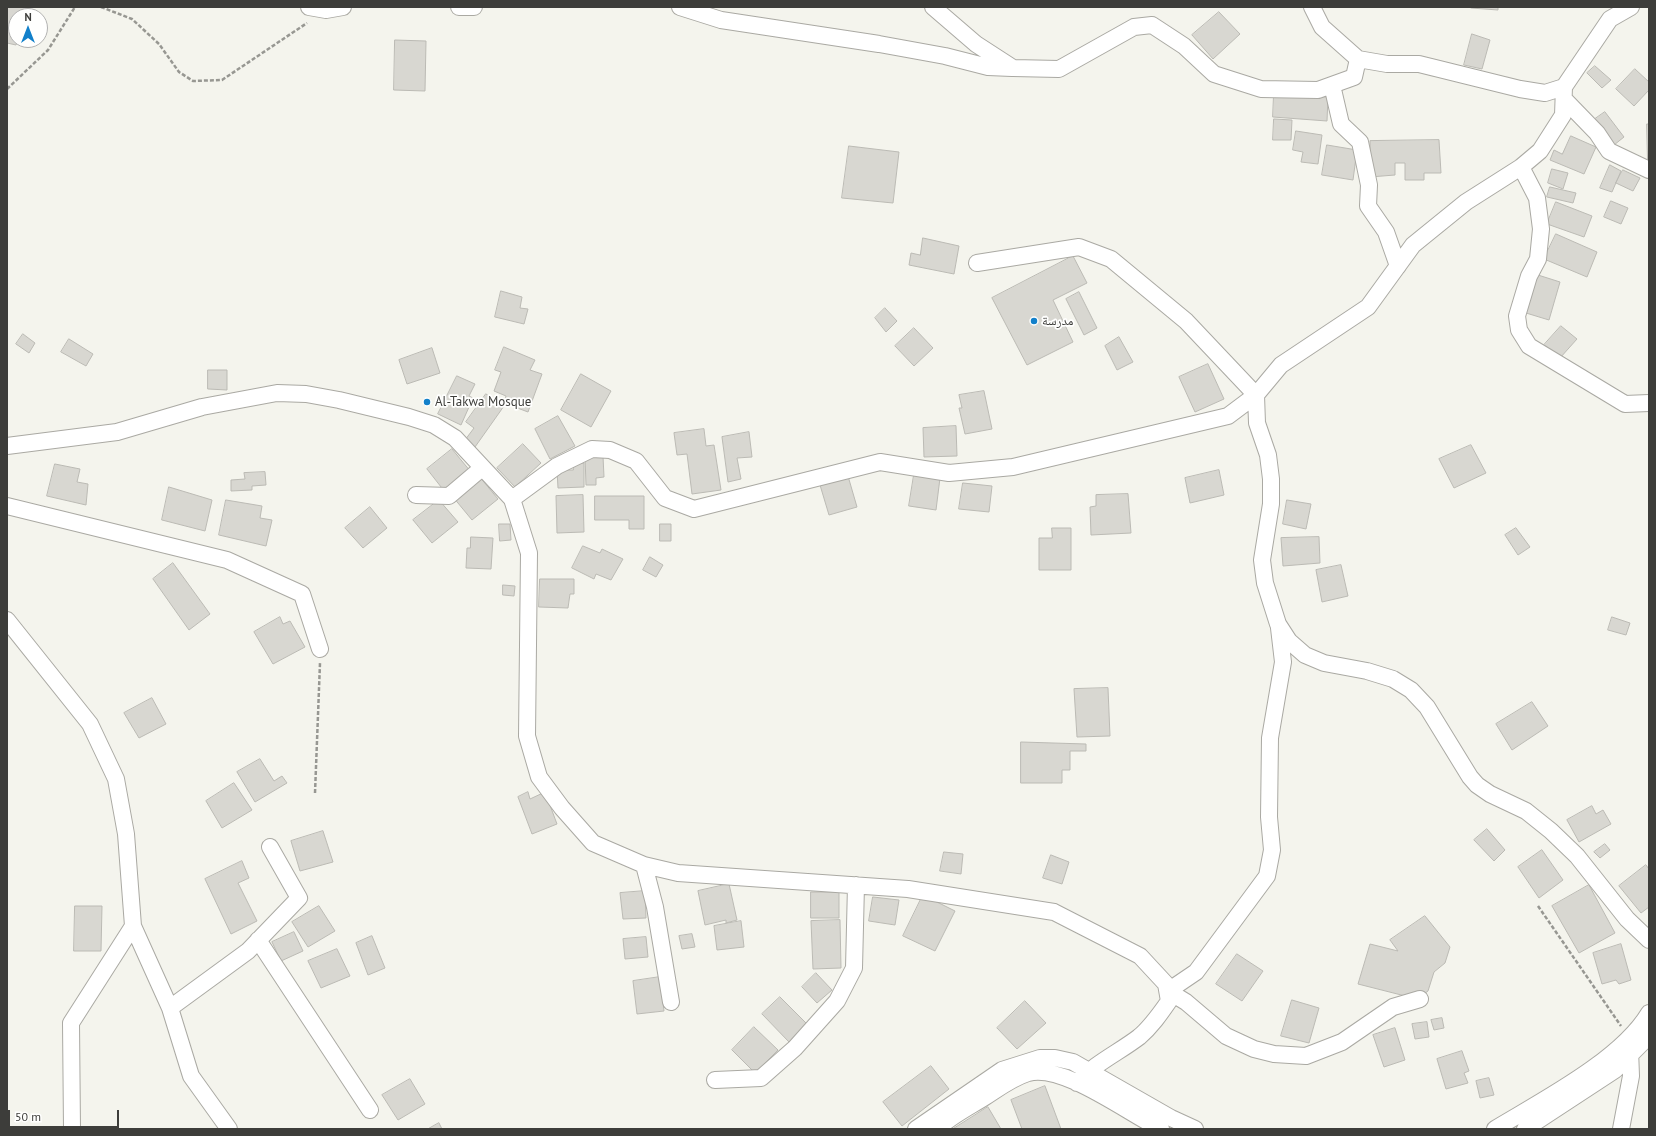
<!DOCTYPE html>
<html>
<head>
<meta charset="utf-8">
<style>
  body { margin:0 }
  #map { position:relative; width:1656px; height:1136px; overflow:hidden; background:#f4f4ed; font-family:"PT Sans",sans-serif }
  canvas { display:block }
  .frame { position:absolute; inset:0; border:8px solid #3d3d3a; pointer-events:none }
  .north { position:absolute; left:8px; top:8px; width:40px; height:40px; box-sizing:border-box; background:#fffffe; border:1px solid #b1b1b0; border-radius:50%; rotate:0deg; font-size:11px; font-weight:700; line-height:16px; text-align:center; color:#3d3d3a }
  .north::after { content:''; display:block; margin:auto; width:14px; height:18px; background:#1280ca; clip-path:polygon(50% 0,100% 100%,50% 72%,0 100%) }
  .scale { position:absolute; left:8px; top:1110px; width:111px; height:18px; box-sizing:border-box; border:2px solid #3d3d3a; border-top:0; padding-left:5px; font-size:12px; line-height:14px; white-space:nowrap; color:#3d3d3a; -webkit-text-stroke:3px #fffffe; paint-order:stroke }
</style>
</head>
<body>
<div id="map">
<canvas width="1656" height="1136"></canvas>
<div class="frame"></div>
<div class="north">N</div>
<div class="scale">50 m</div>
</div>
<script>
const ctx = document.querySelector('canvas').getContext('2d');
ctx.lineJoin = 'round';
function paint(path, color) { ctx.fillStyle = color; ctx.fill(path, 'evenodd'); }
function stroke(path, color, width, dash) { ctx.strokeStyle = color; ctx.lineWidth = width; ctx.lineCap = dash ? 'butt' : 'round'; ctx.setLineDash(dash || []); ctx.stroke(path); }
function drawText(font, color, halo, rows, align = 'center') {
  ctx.font = font + ' "PT Sans","Noto Naskh Arabic",sans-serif'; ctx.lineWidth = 3.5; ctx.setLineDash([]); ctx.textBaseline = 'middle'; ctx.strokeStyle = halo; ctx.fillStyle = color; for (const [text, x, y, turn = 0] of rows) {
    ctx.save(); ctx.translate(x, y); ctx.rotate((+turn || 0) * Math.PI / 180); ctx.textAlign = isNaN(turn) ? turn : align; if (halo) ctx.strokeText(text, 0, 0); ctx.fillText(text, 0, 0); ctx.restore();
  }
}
const building = new Path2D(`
  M7,7H28L26,16H16V40H18L16,45L7,43Z
  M1471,7H1498V10L1471,8Z
  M1219,12L1240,34L1213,59L1192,35Z
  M1472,34L1490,40L1482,69L1464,65Z
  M395,40L426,41L425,91L394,90Z
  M1595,66L1611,80L1602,88L1587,73Z
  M1635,69L1649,82V90L1634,106L1616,89Z
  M1274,94L1328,97L1327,121L1273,117Z
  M1605,112L1624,137L1614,145L1595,119Z
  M1274,119L1292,120L1291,140H1273Z
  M1647,124H1649V163H1648Z
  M1296,131L1322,135L1318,164L1301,162L1303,152L1293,150Z
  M1571,136L1596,147L1584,174L1550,160L1554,150L1562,154Z
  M1439,140L1441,173H1424V180H1405V163H1395V175L1370,177V141Z
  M1327,145L1357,150L1353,180L1322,175Z
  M849,146L899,152L893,203L842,198Z
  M1610,165L1621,171L1612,192L1600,188Z
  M1552,169L1568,173L1563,189L1548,183Z
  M1623,170L1640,178L1633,191L1616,183Z
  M1550,187L1576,193L1573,203L1547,197Z
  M1611,201L1628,208L1621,224L1604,217Z
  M1556,202L1592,216L1584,237L1547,224Z
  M1556,234L1597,252L1587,277L1544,259Z
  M923,238L959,246L954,274L909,265L911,253L920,255Z
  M1073,256L1087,283L1053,300L1073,342L1027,365L992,298Z
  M1538,275L1560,282L1549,320L1526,313Z
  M501,291L522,297L520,308L528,309L524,324L495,317Z
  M1079,292L1097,328L1084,335L1066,299Z
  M885,308L897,321L886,332L875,318Z
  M1561,326L1577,339L1560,358L1544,345Z
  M914,328L933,348L914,366L895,346Z
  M23,334L35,343L29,353L16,344Z
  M1119,337L1133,362L1117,370L1105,346Z
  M69,339L93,354L86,366L61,352Z
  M504,347L535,360L530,370L542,374L528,412L504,403L506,396L494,391L501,372L495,370Z
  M432,348L440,373L407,384L399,360Z
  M1208,364L1224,399L1195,412L1179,377Z
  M208,370H227V390L208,389Z
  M581,374L611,391L591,427L561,410Z
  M457,376L475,384L469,396L473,398L461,425L438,414Z
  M984,391L992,429L965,434L959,408H962L959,395Z
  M486,394L504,406L475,447L465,440L474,428L466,422Z
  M558,416L575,446L550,459L535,429Z
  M956,426L957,456L924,457L923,428Z
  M704,429L706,446L714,445L721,490L692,494L687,454L677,455L674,433Z
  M749,432L752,457L737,458L741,479L728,482L722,437Z
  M523,444L541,463L515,487L497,468Z
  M1471,445L1486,473L1454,488L1439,459Z
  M452,449L471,472L445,492L427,469Z
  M603,456L604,477L596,478V485H586L585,457Z
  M573,463H584V487L558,488L557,470H573Z
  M55,464L80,469L77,482L88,484L86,505L47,496Z
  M1219,470L1224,495L1190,503L1185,478Z
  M265,472L266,485L252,486V490L231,491V480L245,479L244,473Z
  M914,475L940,478L936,510L909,506Z
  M479,476L498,499L472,520L453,497Z
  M848,476L857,507L829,515L820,485Z
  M963,483L992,486L989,512L959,509Z
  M169,487L212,500L205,531L162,520Z
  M1128,494L1131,533L1091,535L1090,507L1096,506V495Z
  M583,495L584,532L557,533L556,496Z
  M595,496H644V529H629V520H595Z
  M226,500L262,506L260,518L272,520L266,546L219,535Z
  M439,500L458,522L432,543L413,520Z
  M1287,500L1311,504L1306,529L1283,524Z
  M370,507L387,528L363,548L345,528Z
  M499,524H510L511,540L500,541Z
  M660,524H671V541H660Z
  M1052,528H1071V570H1039V538H1052Z
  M1516,528L1530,547L1518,555L1505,535Z
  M471,537L493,538L491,569L466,568L467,548H470Z
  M1319,537L1320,563L1283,566L1281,538Z
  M583,546L600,553L602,549L623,559L611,580L596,574L594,579L572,568Z
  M650,557L663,565L656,577L643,570Z
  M173,563L210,614L189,630L153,579Z
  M1341,565L1348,596L1322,602L1316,570Z
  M540,579H574V594H570L568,608L539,607Z
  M503,585L515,586L514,596L503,595Z
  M280,617L283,624L290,621L305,647L273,664L254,632Z
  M1612,617L1630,623L1626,635L1608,630Z
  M1108,688L1110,736L1077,737L1074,689Z
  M152,698L166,724L139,738L124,713Z
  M1532,702L1548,726L1512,750L1496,724Z
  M1021,742L1086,744V751H1070V770H1062V783H1021Z
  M260,759L274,781L282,776L287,783L255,802L237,772Z
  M234,783L252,810L222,828L206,801Z
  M528,792L530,799L545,792L557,824L532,834L518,797Z
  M1592,806L1596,814L1603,810L1611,824L1579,842L1567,820Z
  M1487,829L1505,850L1494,861L1474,840Z
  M323,831L333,862L300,871L291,841Z
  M1605,844L1610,850L1600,858L1594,852Z
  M1542,850L1563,880L1539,898L1518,867Z
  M944,852L963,854L961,874L940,871Z
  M1051,855L1069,862L1062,884L1043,878Z
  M242,861L249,878L238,883L257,921L231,934L205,879Z
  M1646,865L1649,869V907L1641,913L1619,886Z
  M729,884L737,920L726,923V920L705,925L698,891Z
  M1589,885L1615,933L1579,953L1552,906Z
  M645,891L646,918L623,919L620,893Z
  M811,892H839V918H811Z
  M923,895L955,911L935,951L903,936Z
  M873,897L899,900L895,925L869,921Z
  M75,906H102L101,951H74Z
  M319,906L335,931L308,947L292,922Z
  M1425,916L1450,947L1445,963L1434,972L1428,991L1417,999L1358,984L1370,944L1398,951L1390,940Z
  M840,920L841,968L813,969L811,921Z
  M741,921L744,947L717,950L714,926Z
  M294,932L303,951L281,961L272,942Z
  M692,934L695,947L682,949L679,936Z
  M372,936L385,968L368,975L356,943Z
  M646,937L648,957L625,959L623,939Z
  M1621,944L1631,980L1619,984L1616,980L1602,984L1593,953Z
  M337,949L350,976L321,988L308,961Z
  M1237,954L1263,971L1242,1001L1216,984Z
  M816,973L832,990L817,1003L802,987Z
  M660,977L664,1011L637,1014L633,981Z
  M780,997L807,1024L789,1042L762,1014Z
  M1292,1000L1319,1008L1309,1043L1281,1036Z
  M1025,1001L1046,1023L1017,1049L997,1028Z
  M1442,1018L1444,1028L1434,1030L1431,1020Z
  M1427,1022L1429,1037L1415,1039L1412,1024Z
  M754,1027L778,1050L755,1073L732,1050Z
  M1395,1028L1405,1060L1384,1067L1373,1035Z
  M1462,1051L1469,1071L1464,1073L1468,1083L1446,1089L1437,1059Z
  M931,1066L949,1089L902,1126L883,1102Z
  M1489,1078L1494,1095L1480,1098L1476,1081Z
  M410,1079L425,1104L398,1120L382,1095Z
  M1045,1086L1061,1129H1022L1011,1100Z
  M988,1107L1001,1129H953Z
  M439,1123L442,1129H428Z`);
paint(building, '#d8d7d1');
stroke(building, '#bbbab4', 1);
const minor = new Path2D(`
  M309,7L326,10L343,7
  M459,7H474
  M680,7L721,20L879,44L945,56L988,67L1012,68
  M933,7L976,44L1013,68L1059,69L1134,27L1152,25L1184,46L1214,74L1261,89L1318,90L1354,77L1358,59
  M1312,7L1322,27L1358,59L1387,64H1419L1520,89L1545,93L1564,87
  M1332,85L1341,124L1360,142L1369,185L1368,206L1386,232L1398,266
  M1564,99L1597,133L1609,151L1649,170
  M1521,167L1537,198L1541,229L1538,259L1529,276L1517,316L1519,330L1529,346L1625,404L1649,403
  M977,263L1079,247L1111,259L1186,321L1256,395L1257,423L1268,455L1271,479V504L1262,560L1265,583L1278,624L1289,641L1305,655L1324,663L1367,671L1393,679L1411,690L1427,707L1470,777L1477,785L1490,794L1526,811L1551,831L1577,856L1627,919L1649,940
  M7,446L117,432L202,407L277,393L306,394L339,400L409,417L434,425L455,438L512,499L529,553L527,736L539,777L562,808L593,843L644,865L678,873L908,889L1054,912L1140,956L1166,984L1169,1001C1160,1014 1151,1027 1139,1037C1118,1053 1095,1063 1077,1083
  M416,495L449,496L482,468
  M512,499L557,466L592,449L610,450L636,461L665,498L694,509L880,462L949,473L1013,467L1228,416L1256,395L1281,365L1368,307L1413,245L1466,202L1521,167L1540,151L1563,115L1564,87L1610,19L1631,7
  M7,506L227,560L302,594L320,649
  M7,620L90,724L116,779L126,834L133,926L71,1023L72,1129
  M1279,628L1283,662L1270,738L1269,817L1272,850L1267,876L1196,972L1168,991L1186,1002L1226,1036L1254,1049L1274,1054L1306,1056L1342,1042L1393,1007L1420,999
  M644,865L655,907L671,1002
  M133,926L170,1008L191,1076L229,1129
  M258,940L370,1110
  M170,1008L248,951L299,898L270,847
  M715,1080L761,1078L795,1048L837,1001L854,968L856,885
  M916,1129L1002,1070L1040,1058H1055L1073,1062L1171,1118L1195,1129
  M937,1129C951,1116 969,1107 985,1097C999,1088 1012,1078 1028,1073C1063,1063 1129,1114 1161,1129
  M1495,1129C1541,1101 1621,1060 1649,1013
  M1525,1129L1615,1070L1649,1036
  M1621,1129L1631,1076L1630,1049`);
stroke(minor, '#aaa9a3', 18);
stroke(new Path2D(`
  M101,7L132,19L159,44L179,72L193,81L222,80L307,23
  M7,89L48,50L75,7
  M315,793L320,663
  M1538,906L1621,1026`), '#979792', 2.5, [4, 2]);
stroke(minor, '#fff', 16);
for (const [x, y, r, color] of [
  [1034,321,4,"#1280ca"],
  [427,402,4,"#1280ca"]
]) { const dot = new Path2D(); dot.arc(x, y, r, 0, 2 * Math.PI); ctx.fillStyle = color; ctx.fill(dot); stroke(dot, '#fffffe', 1.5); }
drawText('13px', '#3d3d3a', '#fffffe', [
  ["مدرسة",1042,321],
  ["Al-Takwa Mosque",435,402]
], 'left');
</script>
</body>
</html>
